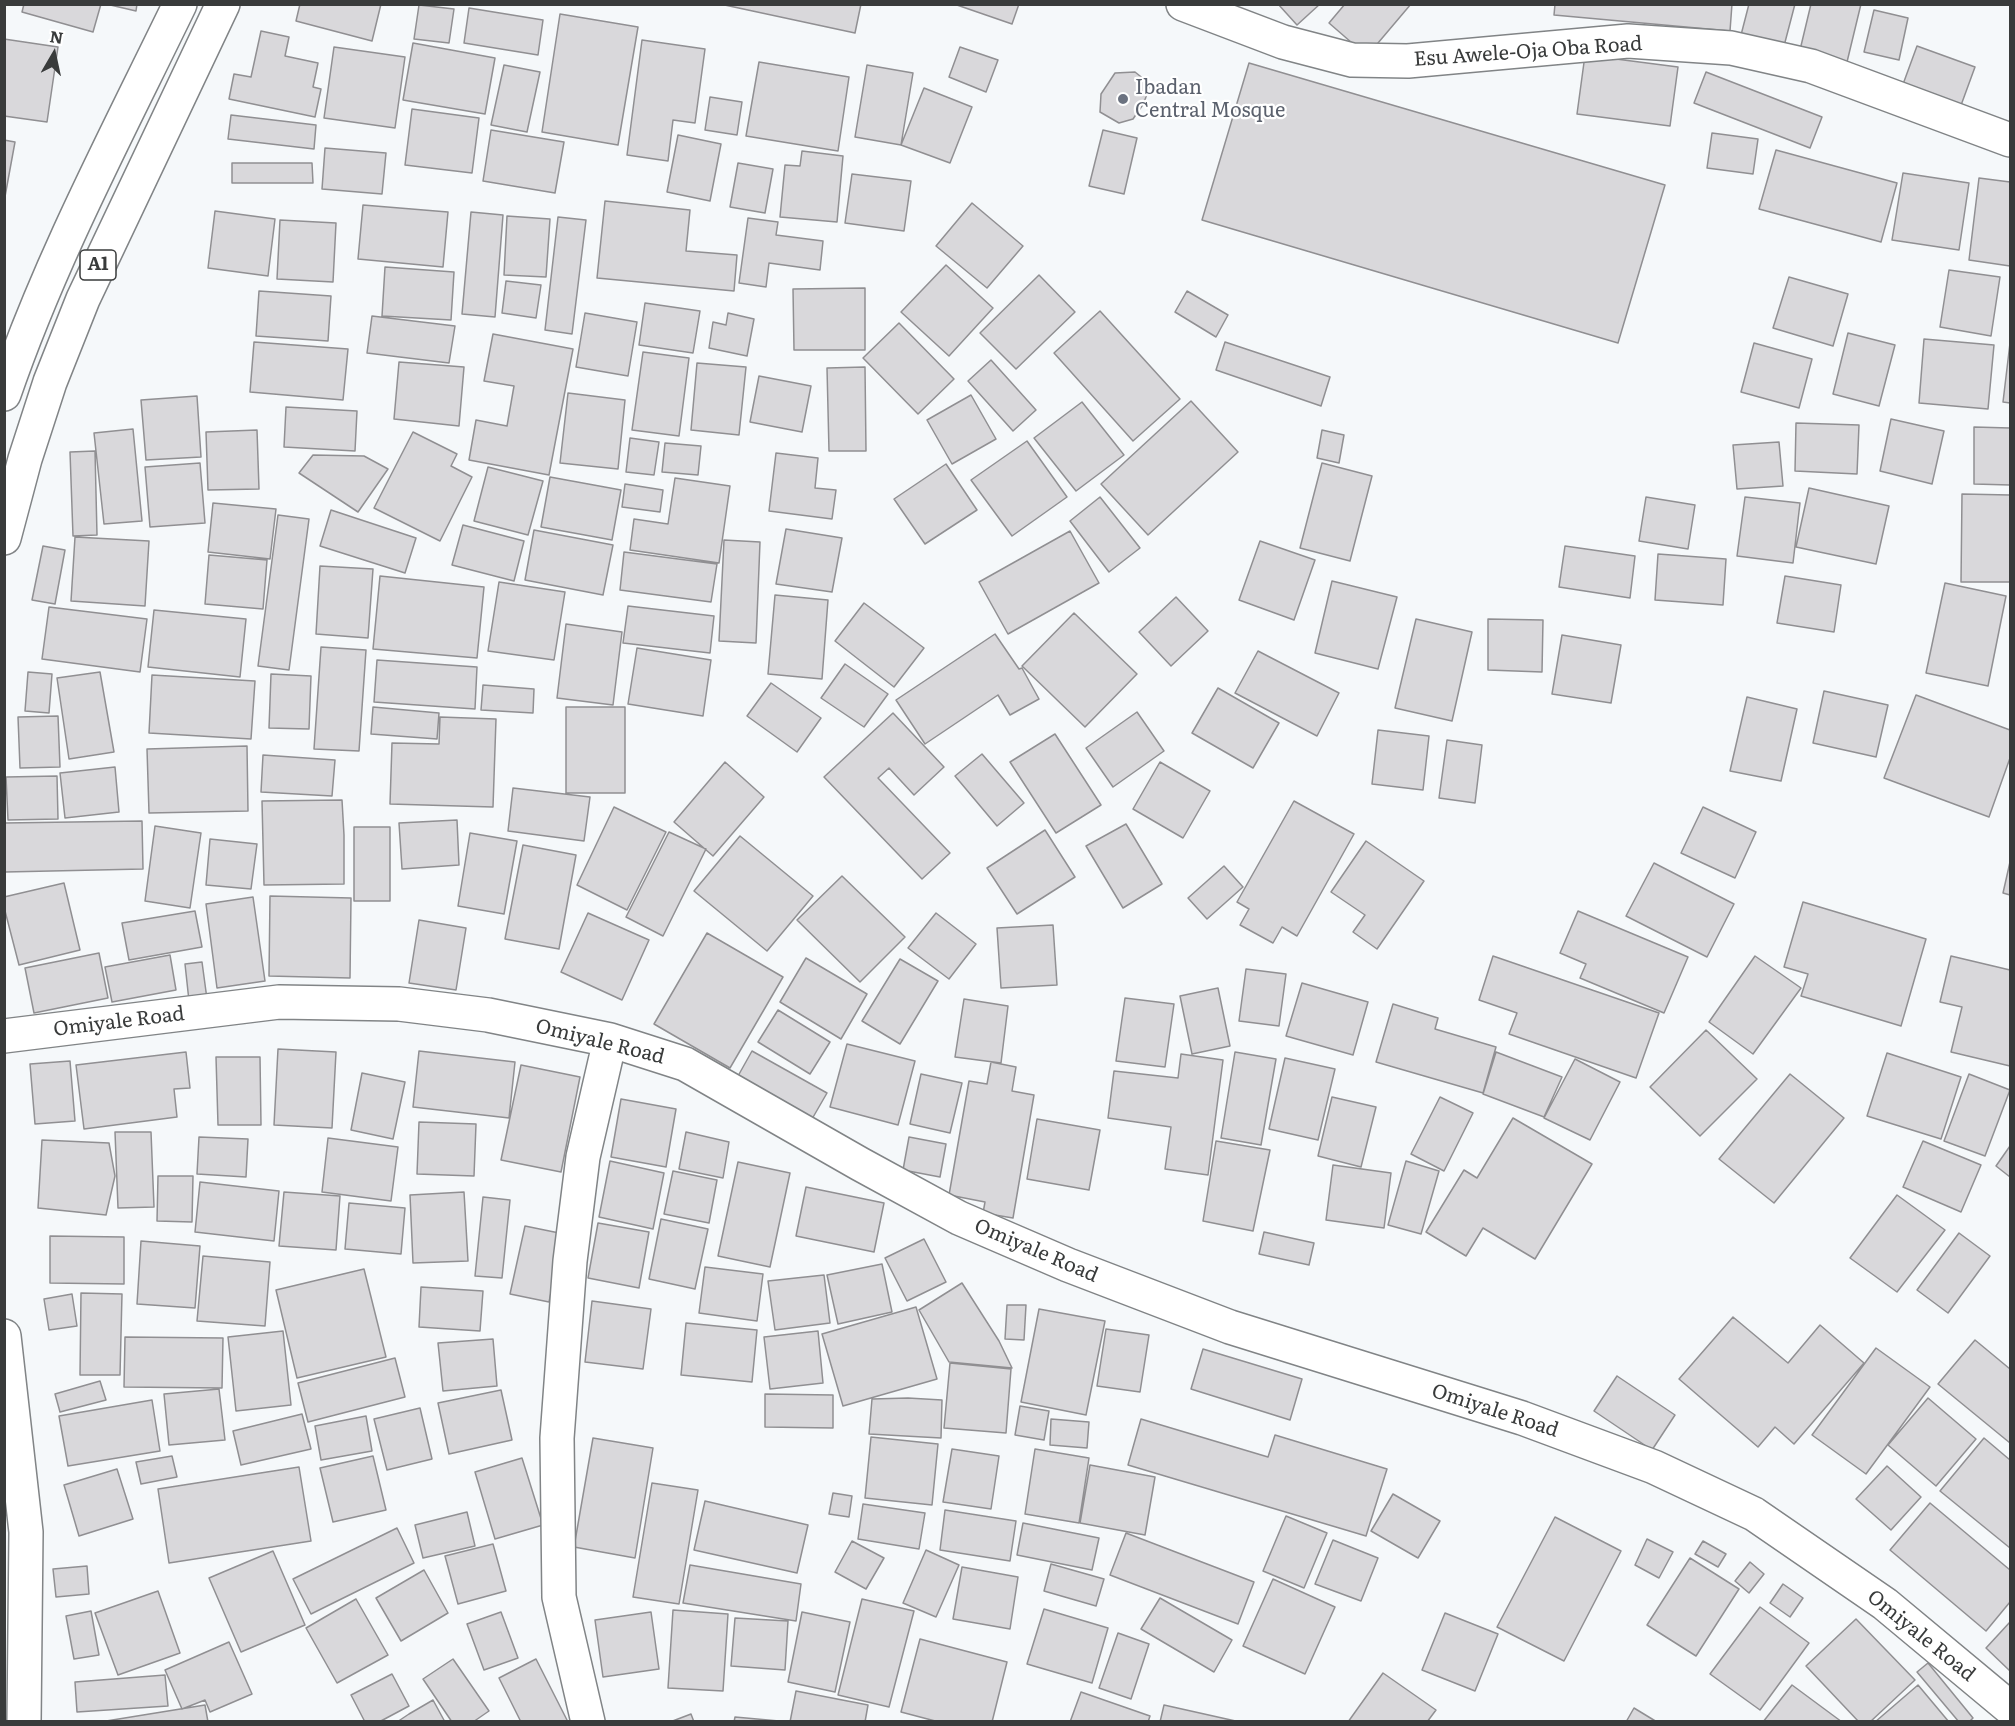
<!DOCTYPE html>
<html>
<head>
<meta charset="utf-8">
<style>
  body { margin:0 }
  #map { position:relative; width:2015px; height:1726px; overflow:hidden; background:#f5f8fa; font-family:Literata,serif }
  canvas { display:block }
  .frame { position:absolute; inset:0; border:6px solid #393b3b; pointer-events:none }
  .north { position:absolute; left:24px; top:24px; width:60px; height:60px; -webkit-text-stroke:4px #fff; paint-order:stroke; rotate:9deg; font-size:16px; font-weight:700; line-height:24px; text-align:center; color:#393b3b }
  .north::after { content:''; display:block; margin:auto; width:21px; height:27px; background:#393b3b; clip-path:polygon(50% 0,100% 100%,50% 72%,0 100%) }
</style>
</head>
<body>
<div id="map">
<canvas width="2015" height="1726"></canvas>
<div class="frame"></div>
<div class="north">N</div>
</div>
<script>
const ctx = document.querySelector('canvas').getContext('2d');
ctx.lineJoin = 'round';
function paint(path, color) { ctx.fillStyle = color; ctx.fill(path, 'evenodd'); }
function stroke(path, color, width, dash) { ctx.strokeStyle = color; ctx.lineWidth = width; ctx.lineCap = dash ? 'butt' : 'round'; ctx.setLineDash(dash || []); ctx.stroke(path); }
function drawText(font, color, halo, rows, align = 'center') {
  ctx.font = font + ' Literata,serif'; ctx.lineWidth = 4.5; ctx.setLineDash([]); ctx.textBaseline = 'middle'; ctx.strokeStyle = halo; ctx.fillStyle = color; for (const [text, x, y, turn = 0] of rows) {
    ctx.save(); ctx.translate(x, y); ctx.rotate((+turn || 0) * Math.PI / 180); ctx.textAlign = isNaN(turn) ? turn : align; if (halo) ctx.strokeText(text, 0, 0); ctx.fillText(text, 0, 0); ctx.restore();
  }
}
const building = new Path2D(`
  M24,4H101L93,32L22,12Z
  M106,4H137L136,11Z
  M300,4H381L372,41L296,21Z
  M720,4H861L855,33Z
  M954,4H1019L1012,24Z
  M1278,4H1320L1297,25Z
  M1345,4H1411L1367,56L1329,23Z
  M1555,4H1732L1730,31L1554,15Z
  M1749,4H1795L1784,46L1741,35Z
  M1811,4H1861L1847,62L1800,50Z
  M419,5L454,9L449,43L414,39Z
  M469,8L543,20L538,55L464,43Z
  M1874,10L1908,18L1899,60L1864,52Z
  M560,14L638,27L618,145L542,132Z
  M261,31L289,37L285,56L318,63L313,87L321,89L315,117L229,99L234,74L251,77Z
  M4,39L58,47L47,122L4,116Z
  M642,40L705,49L695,123L673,120L668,161L627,155Z
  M413,43L495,58L485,114L403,100Z
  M1917,46L1975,67L1960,108L1902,87Z
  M334,47L405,57L395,128L324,118Z
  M960,47L998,60L986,92L949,77Z
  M1585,55L1678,67L1670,126L1577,114Z
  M759,62L849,77L838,151L746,136Z
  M1249,63L1665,185L1618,343L1202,220Z
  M504,65L540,72L527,132L491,125Z
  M867,65L913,73L901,145L855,137Z
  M1135,72L1150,84L1144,103L1133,119L1119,123L1100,112L1101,94L1115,73Z
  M1706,72L1822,117L1810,148L1694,103Z
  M924,88L972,107L950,163L901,145Z
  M710,97L742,102L737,135L705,130Z
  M412,109L479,118L472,173L405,165Z
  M231,115L316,125L314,149L228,139Z
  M491,130L564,142L555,193L483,181Z
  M1103,130L1137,138L1124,194L1089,186Z
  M1712,133L1758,139L1753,174L1707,168Z
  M678,135L721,144L710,201L667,192Z
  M4,140L15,142L4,202Z
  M325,148L386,153L382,194L322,189Z
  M1776,150L1897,183L1881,242L1759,209Z
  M802,151L843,156L837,222L780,217L785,165L800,166Z
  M232,163H312L313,183H232Z
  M738,163L773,169L765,213L730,207Z
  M1903,173L1969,183L1959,250L1892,240Z
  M852,174L911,181L904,231L845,223Z
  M1979,178L2010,182V266L1969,260Z
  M605,201L690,210L686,251L737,255L734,291L597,278Z
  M972,203L1023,246L987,288L936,246Z
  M363,205L448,212L443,267L358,259Z
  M215,211L275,219L268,276L208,268Z
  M471,212L503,215L495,317L462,314Z
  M507,216L550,219L546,277L504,275Z
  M558,217L586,220L572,334L545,330Z
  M748,218L778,222L776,235L823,241L820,270L769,263L766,287L739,283Z
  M280,220L336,223L333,282L277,279Z
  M946,265L993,308L949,356L901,312Z
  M385,267L454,272L451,320L382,316Z
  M1949,270L2000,277L1991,336L1940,327Z
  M1039,275L1075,312L1016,369L980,333Z
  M1789,277L1848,294L1833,346L1773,328Z
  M506,281L541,285L536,318L502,313Z
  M865,288V350H794L793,289Z
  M259,291L331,296L328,341L256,336Z
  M1187,291L1228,315L1216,337L1175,312Z
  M645,303L700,311L693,353L639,345Z
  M1100,311L1180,399L1133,441L1054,353Z
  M585,313L637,322L628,376L576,367Z
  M728,313L754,319L747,356L709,348L713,322L726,325Z
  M372,316L455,326L449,363L367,353Z
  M899,323L954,379L918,414L863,358Z
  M1848,333L1895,345L1879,406L1833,394Z
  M493,334L573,349L549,475L469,460L476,420L507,426L514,386L484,381Z
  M1924,339L1994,345L1988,409L1919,403Z
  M254,342L348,349L343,400L250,392Z
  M1225,342L1330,377L1321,406L1216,370Z
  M1754,343L1812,359L1799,408L1741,392Z
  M2010,343V403L2003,402Z
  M643,352L689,358L679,436L632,430Z
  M991,360L1036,410L1013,431L968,381Z
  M399,362L464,367L459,426L394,419Z
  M697,363L746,367L739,435L691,430Z
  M865,367L866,451H829L827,368Z
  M759,376L811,386L802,432L750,422Z
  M568,393L625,400L618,469L560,463Z
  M971,395L996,439L952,464L927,420Z
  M197,396L201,457L146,460L141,400Z
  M1191,401L1238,452L1148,535L1101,484Z
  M1082,402L1124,455L1076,491L1034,438Z
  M286,407L357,411L355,451L284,447Z
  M1891,419L1944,431L1932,484L1880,471Z
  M1796,423L1859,425L1857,474L1795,471Z
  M1974,427L2010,428V485L1974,484Z
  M133,429L142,521L104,524L94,433Z
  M257,430L259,489L208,490L206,432Z
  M1322,430L1344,435L1339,463L1317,458Z
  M413,432L457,454L451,466L472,477L440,541L374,508Z
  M630,438L659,442L654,475L626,472Z
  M1027,441L1067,497L1012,536L971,480Z
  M1779,442L1783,486L1737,489L1733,445Z
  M665,443L701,446L698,475L662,472Z
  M95,451L97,535L73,536L70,452Z
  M776,453L818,458L815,488L836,490L832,519L769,511Z
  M313,455L364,456L388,469L358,512L299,473Z
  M200,463L205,523L150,527L145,467Z
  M1322,463L1372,476L1350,561L1300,548Z
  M946,464L977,510L925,544L894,499Z
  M488,467L543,481L528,535L474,521Z
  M550,477L621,490L612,540L541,527Z
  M675,478L730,486L719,563L630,550L634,519L668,524Z
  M625,484L663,490L660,512L622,507Z
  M1809,488L1889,506L1876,564L1796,547Z
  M1962,494L2010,495V582H1961Z
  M1100,497L1140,548L1109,572L1070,521Z
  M1646,497L1695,505L1688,549L1639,541Z
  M1745,497L1800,503L1793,563L1737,556Z
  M213,503L276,509L270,559L208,552Z
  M331,510L416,538L405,573L320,546Z
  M278,515L309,519L289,670L258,666Z
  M463,525L524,541L514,581L452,565Z
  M786,529L842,538L832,592L776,584Z
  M534,530L613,545L603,595L525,580Z
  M1070,531L1099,583L1008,634L979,582Z
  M75,537L149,541L145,606L71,601Z
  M724,540L760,542L756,643L719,641Z
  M1260,541L1315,560L1294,620L1239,600Z
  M43,546L65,550L55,604L32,600Z
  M1565,546L1635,556L1630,598L1559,587Z
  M624,552L717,564L711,602L620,590Z
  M1658,554L1726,559L1723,605L1655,600Z
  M209,555L267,560L263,609L205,604Z
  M320,566L373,569L368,638L316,634Z
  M380,576L484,587L477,658L373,649Z
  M1785,576L1841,585L1834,632L1777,623Z
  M1332,581L1397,597L1378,669L1315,653Z
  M499,582L565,592L554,660L488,651Z
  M1945,583L2006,596L1988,686L1926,673Z
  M775,595L828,600L822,679L768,674Z
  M1176,597L1208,631L1171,666L1139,632Z
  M864,603L924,648L894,687L835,641Z
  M628,606L714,616L710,653L623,643Z
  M49,607L147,619L140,672L42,659Z
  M154,610L246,619L240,677L148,667Z
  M1074,613L1137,674L1085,727L1022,666Z
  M1416,619L1472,632L1452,721L1395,708Z
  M1488,619L1543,620L1542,672L1488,670Z
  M566,624L622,632L613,705L557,698Z
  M995,634L1019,669L1022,668L1039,699L1010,715L998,695L925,744L896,700Z
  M1562,635L1621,645L1611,703L1552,694Z
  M321,647L366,650L359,751L314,749Z
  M637,648L711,660L703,716L628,704Z
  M1258,651L1339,693L1317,736L1235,693Z
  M377,660L477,667L475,709L374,702Z
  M845,664L888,694L864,727L821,698Z
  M28,672L52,674L49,713L25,711Z
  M100,672L114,752L69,759L57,678Z
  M271,674L311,676L309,729L269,728Z
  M152,675L255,681L251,739L149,733Z
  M771,683L821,718L797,752L747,716Z
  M483,685L534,689L533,713L481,710Z
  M1218,688L1279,723L1253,768L1192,733Z
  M1824,691L1888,705L1876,757L1813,743Z
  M1916,695L2010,730V758L1989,817L1884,778Z
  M1747,697L1797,709L1781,781L1730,771Z
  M373,707L439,713L437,739L371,734Z
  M566,707H625V793H566Z
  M1137,712L1164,751L1113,787L1086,748Z
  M893,713L944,767L914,795L889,768L878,778L950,853L922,879L824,777Z
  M58,716L60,767L20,768L18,717Z
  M440,717L496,719L493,807L390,804L392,743L439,744Z
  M1378,730L1429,736L1423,790L1372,784Z
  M1055,734L1101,805L1056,833L1010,762Z
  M1447,740L1482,745L1475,803L1439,798Z
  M247,746L248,811L149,813L147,749Z
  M982,754L1024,803L997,826L955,776Z
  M263,755L335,760L332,796L261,792Z
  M725,762L764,797L713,856L674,822Z
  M1160,762L1210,791L1183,838L1133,809Z
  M115,767L119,812L65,818L60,773Z
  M57,776L58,819L8,820L6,777Z
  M513,788L590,797L584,841L508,831Z
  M342,800L344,835V884L264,885L262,801Z
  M1294,801L1354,834L1297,936L1282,927L1273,943L1240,925L1249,909L1237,902Z
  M614,807L666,832L627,910L577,885Z
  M1703,807L1756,832L1735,878L1681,853Z
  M457,820L459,865L402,869L399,823Z
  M142,821L143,869L5,872L4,823Z
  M1126,824L1162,884L1123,908L1086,846Z
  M155,826L201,833L190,908L145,901Z
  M354,827H390V901H354Z
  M1045,830L1075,877L1017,914L987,868Z
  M669,832L706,849L663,936L626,917Z
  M470,833L517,841L504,914L458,906Z
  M740,836L813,896L767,951L694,891Z
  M210,839L257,844L251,889L206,885Z
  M1366,841L1424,881L1377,949L1353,932L1365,915L1331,892Z
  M523,845L576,855L559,949L505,939Z
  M2010,862V895L2003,893Z
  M1654,863L1734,904L1707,957L1626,916Z
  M1224,866L1243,887L1207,919L1188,898Z
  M842,876L905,937L860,982L797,920Z
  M64,883L80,950L19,965L4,907V897Z
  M270,896L351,898L350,978L269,976Z
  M253,897L265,981L217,988L206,904Z
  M1803,902L1926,939L1901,1026L1801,996L1808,974L1784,967Z
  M195,911L202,947L129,960L122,923Z
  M1578,911L1688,957L1664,1013L1580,978L1586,964L1560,953Z
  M588,913L649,940L622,1000L561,972Z
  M936,913L976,944L949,979L908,948Z
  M419,920L466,928L456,990L409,983Z
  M1053,925L1057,985L1001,988L997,928Z
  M707,933L783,977L730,1068L654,1024Z
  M99,953L108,998L34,1013L25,968Z
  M170,955L176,990L112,1002L105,967Z
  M1493,956L1659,1013L1636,1078L1509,1034L1517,1013L1479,1000Z
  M1755,956L1801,988L1753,1054L1709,1022Z
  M1951,956L2010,970V1066L1951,1052L1962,1007L1940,1002Z
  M806,958L867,994L841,1039L780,1002Z
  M900,959L938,981L900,1044L862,1021Z
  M202,962L207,999L189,1001L185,964Z
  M1246,969L1286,974L1279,1026L1239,1021Z
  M1302,983L1368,1002L1353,1055L1286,1036Z
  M1218,988L1230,1046L1192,1054L1180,996Z
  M1125,998L1174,1004L1165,1067L1116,1061Z
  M964,999L1008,1006L1001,1063L955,1057Z
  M1393,1004L1438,1018L1435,1029L1496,1047L1483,1093L1376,1062Z
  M778,1010L830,1042L810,1074L758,1042Z
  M1706,1030L1757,1079L1700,1136L1650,1087Z
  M847,1044L915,1061L898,1125L830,1107Z
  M278,1049L336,1052L332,1128L274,1125Z
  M419,1051L515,1062L509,1118L413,1107Z
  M752,1051L827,1093L812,1119L738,1076Z
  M186,1052L190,1088L174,1089L177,1117L84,1129L76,1065Z
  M1235,1052L1276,1059L1261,1145L1221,1138Z
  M1496,1052L1562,1077L1544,1117L1483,1094Z
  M1887,1053L1961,1077L1941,1139L1867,1116Z
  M1181,1054L1223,1060L1208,1175L1165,1169L1171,1127L1108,1118L1114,1071L1178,1078Z
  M216,1057H260L261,1125H218Z
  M1285,1058L1335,1069L1318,1140L1269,1129Z
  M1575,1059L1620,1082L1590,1140L1544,1118Z
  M70,1061L75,1121L35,1124L30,1064Z
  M991,1062L1016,1067L1012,1091L1034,1095L1013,1218L983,1213L985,1202L949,1195L969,1081L987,1084Z
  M521,1065L580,1077L561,1172L501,1160Z
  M362,1073L405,1082L393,1139L351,1130Z
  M921,1074L962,1083L950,1133L910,1124Z
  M1790,1074L1844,1118L1774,1203L1719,1159Z
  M1969,1074L2010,1090L1985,1156L1944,1141Z
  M1332,1097L1376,1107L1361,1167L1318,1156Z
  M1440,1097L1473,1113L1444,1171L1411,1154Z
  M621,1099L676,1109L666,1167L611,1157Z
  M1513,1118L1592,1164L1535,1259L1483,1228L1466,1256L1426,1232L1464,1170L1477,1178Z
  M1037,1119L1100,1130L1089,1190L1027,1179Z
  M419,1122L476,1124L474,1176L417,1174Z
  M115,1132H151L154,1207L118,1208Z
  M686,1132L729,1142L723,1178L679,1169Z
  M199,1137L248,1139L246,1177L197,1174Z
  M909,1137L946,1144L940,1177L903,1170Z
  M328,1138L398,1147L391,1201L322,1192Z
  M42,1140L109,1143L115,1176L106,1215L38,1208Z
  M1216,1141L1270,1150L1253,1231L1203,1221Z
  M1923,1141L1981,1165L1961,1212L1903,1187Z
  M2010,1146V1177L1996,1166Z
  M610,1161L664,1173L653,1229L599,1217Z
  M1406,1161L1439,1171L1421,1234L1388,1225Z
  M738,1162L790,1173L770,1267L718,1256Z
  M1333,1165L1391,1173L1384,1228L1326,1220Z
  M673,1171L717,1180L709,1223L664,1214Z
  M158,1176H193L192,1222L157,1221Z
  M200,1182L279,1191L274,1241L195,1232Z
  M806,1187L884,1203L874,1252L796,1236Z
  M284,1192L340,1196L336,1250L279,1246Z
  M464,1192L468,1261L413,1263L410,1195Z
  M1897,1195L1945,1230L1897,1292L1850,1258Z
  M483,1197L510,1200L502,1278L475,1276Z
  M349,1203L405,1208L401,1254L345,1249Z
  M661,1219L708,1229L695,1289L649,1279Z
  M598,1223L649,1232L639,1288L588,1278Z
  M525,1226L564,1234L549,1302L510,1294Z
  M1264,1232L1314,1243L1309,1265L1259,1254Z
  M1959,1233L1990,1256L1948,1313L1917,1290Z
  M50,1236L124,1237V1284L50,1283Z
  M924,1239L946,1282L907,1301L885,1258Z
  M141,1241L200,1246L195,1308L137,1304Z
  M203,1256L270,1262L265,1326L197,1321Z
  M882,1264L892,1312L838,1324L827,1275Z
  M705,1267L763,1274L757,1321L699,1313Z
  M364,1269L386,1357L297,1378L276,1290Z
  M824,1275L830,1323L775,1330L768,1281Z
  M962,1283L999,1341L1012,1368L949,1362L919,1310Z
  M421,1287L483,1291L480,1331L419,1327Z
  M81,1293L122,1294L120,1375H80Z
  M72,1294L77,1326L49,1330L44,1299Z
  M592,1301L651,1309L643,1369L585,1362Z
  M1007,1305H1026L1024,1340L1005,1339Z
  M916,1307L937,1379L843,1406L822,1334Z
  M1039,1309L1105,1321L1086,1415L1021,1402Z
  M1733,1317L1788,1363L1820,1325L1864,1363L1794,1444L1775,1427L1758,1447L1679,1379Z
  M686,1323L757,1330L752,1382L681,1375Z
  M1106,1329L1149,1335L1140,1392L1097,1386Z
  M283,1331L291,1405L236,1411L228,1337Z
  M818,1331L823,1383L770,1389L764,1337Z
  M125,1337L223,1338L222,1388L124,1387Z
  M493,1339L497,1386L443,1391L438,1343Z
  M1975,1340L2010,1369V1443L1938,1384Z
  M1876,1348L1930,1387L1866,1474L1812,1435Z
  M1203,1349L1302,1379L1290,1420L1191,1389Z
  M395,1358L405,1397L308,1422L298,1383Z
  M950,1363L1011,1369L1006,1433L944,1428Z
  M1617,1376L1675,1415L1652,1450L1594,1411Z
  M100,1381L106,1400L60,1412L55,1394Z
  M219,1389L225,1440L169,1445L164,1394Z
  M501,1390L512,1440L449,1454L438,1403Z
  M765,1394L833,1395V1428L765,1427Z
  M908,1398L942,1400L941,1438L869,1434L872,1399Z
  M1928,1398L1976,1439L1936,1486L1888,1445Z
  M152,1400L160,1451L68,1466L59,1416Z
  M1020,1406L1049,1411L1044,1440L1015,1435Z
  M420,1408L432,1459L387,1470L374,1419Z
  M302,1414L311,1449L241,1465L233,1431Z
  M366,1416L372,1451L321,1460L315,1426Z
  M1051,1419L1089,1422L1087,1448L1050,1445Z
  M1141,1419L1268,1457L1275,1435L1387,1469L1366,1536L1128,1465Z
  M871,1437L938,1444L932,1505L865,1498Z
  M593,1438L653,1448L635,1558L574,1547Z
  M1984,1438L2010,1460V1548L1940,1491Z
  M952,1449L999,1456L991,1509L943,1502Z
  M1035,1449L1089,1458L1079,1523L1025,1514Z
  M172,1456L177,1477L141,1484L136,1462Z
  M373,1456L386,1510L333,1522L320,1468Z
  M522,1458L543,1525L495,1539L475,1472Z
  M1090,1465L1155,1477L1145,1535L1080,1523Z
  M1887,1466L1921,1497L1891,1530L1856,1499Z
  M299,1467L311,1541L169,1563L158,1489Z
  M117,1469L133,1519L79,1536L64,1485Z
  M652,1483L698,1490L679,1604L633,1597Z
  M833,1493L852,1496L849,1517L829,1514Z
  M1393,1494L1440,1521L1418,1558L1371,1531Z
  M705,1501L808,1525L797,1573L694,1550Z
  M1930,1503L2010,1570V1602L1986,1631L1890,1550Z
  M863,1504L925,1513L919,1549L858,1539Z
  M945,1510L1016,1521L1010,1561L940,1550Z
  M467,1512L475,1546L423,1558L415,1525Z
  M1286,1516L1327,1533L1304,1588L1263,1571Z
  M1555,1517L1621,1551L1564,1661L1497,1627Z
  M1023,1523L1099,1538L1092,1570L1017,1555Z
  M397,1528L414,1563L311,1614L293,1579Z
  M1126,1533L1254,1582L1238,1624L1110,1575Z
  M1647,1539L1673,1552L1659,1578L1635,1565Z
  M1333,1540L1378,1558L1361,1601L1315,1584Z
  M852,1541L884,1558L866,1589L835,1572Z
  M1703,1541L1726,1554L1718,1567L1695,1554Z
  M493,1544L506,1591L458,1604L445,1556Z
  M926,1550L959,1565L936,1617L903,1603Z
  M273,1551L305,1625L241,1652L209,1578Z
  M1690,1558L1739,1589L1696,1656L1647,1625Z
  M1750,1562L1764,1574L1749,1593L1735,1581Z
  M1051,1564L1104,1579L1096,1606L1044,1591Z
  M690,1565L801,1584L796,1621L683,1603Z
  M87,1566L89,1594L56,1597L53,1569Z
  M962,1567L1018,1577L1010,1629L953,1619Z
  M424,1570L448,1613L401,1641L376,1598Z
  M1273,1579L1335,1607L1305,1674L1243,1646Z
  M1783,1584L1803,1598L1790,1617L1770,1603Z
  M158,1591L180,1653L118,1675L95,1613Z
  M1160,1598L1232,1640L1214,1672L1141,1629Z
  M356,1599L388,1655L337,1683L306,1628Z
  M862,1599L914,1611L889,1707L838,1695Z
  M1760,1607L1809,1643L1760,1710L1710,1674Z
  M1044,1609L1108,1628L1092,1683L1027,1664Z
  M673,1610L728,1614L723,1691L668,1688Z
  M91,1611L99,1655L74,1659L66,1616Z
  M501,1612L518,1658L484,1670L467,1624Z
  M651,1612L659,1669L603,1677L595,1620Z
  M802,1612L850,1622L835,1692L788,1682Z
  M1445,1613L1498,1634L1475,1691L1422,1670Z
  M735,1618L788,1621L785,1670L731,1666Z
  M1856,1619L1915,1680L1870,1722H1859L1806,1666Z
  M2010,1622V1671L1986,1648Z
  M1118,1633L1149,1644L1131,1699L1099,1688Z
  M920,1639L1007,1662L992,1722H939L901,1712Z
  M229,1642L252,1694L210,1712L205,1700L182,1709L165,1670Z
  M453,1659L489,1711L473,1722H452L423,1679Z
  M536,1659L568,1722H521L499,1678Z
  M1928,1663L1973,1718L1969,1722H1959L1917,1672Z
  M1383,1673L1436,1710L1427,1722H1348Z
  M392,1674L409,1706L379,1722H365L351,1695Z
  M165,1675L168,1706L77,1712L75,1682Z
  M1792,1685L1842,1722H1763Z
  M1918,1685L1949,1722H1875Z
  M796,1691L868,1705L865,1722H790Z
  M1081,1692L1150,1716L1148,1722H1070Z
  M433,1700L445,1722H397L409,1714Z
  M205,1705L208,1722H100Z
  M1164,1705L1240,1722H1160Z
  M1634,1708L1657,1722H1626Z
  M691,1714L694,1722H670Z
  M735,1717L779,1721L734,1722Z`);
paint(building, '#d9d8db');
stroke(building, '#908f92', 1.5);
const minor = new Path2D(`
  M1183,4L1283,42L1352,60L1408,61L1628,41L1731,48L1811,66L2010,140
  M4,1036L279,1002L399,1004L488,1015L610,1040L685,1064L860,1164L959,1218L1068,1265L1230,1327L1522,1418L1654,1467L1754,1514L1885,1604L2010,1708
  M588,1722L559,1597L557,1438L570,1261L583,1157L610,1040`);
const highway = new Path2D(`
  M4,394C50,260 118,132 180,4
  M4,538L25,459L50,382L83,299L223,4
  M4,1336L26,1532L24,1722`);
stroke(minor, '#818486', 36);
stroke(highway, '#818486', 36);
stroke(minor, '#fff', 33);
stroke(highway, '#fff', 33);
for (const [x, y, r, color] of [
  [1123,99,6,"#6b7280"]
]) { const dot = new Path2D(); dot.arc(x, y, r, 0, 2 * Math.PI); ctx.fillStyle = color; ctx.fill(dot); stroke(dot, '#fff', 2); }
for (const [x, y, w] of [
  [98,265,36]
]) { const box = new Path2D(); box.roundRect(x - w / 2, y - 15, w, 30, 4.5); ctx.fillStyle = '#fff'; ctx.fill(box); stroke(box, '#393b3b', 1.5); }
drawText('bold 18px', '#393b3b', null, [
  ["A1",98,265]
]);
drawText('20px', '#393b3b', '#fff', [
  ["Esu Awele-Oja Oba Road",1528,52,-4],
  ["Omiyale Road",119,1022,-7],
  ["Omiyale Road",600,1042,14],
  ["Omiyale Road",1036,1251,23],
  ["Omiyale Road",1495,1411,18],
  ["Omiyale Road",1921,1636,39]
]);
drawText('20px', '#5b616d', '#fff', [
  ["Ibadan",1135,88],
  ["Central Mosque",1135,111]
], 'left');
</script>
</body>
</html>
